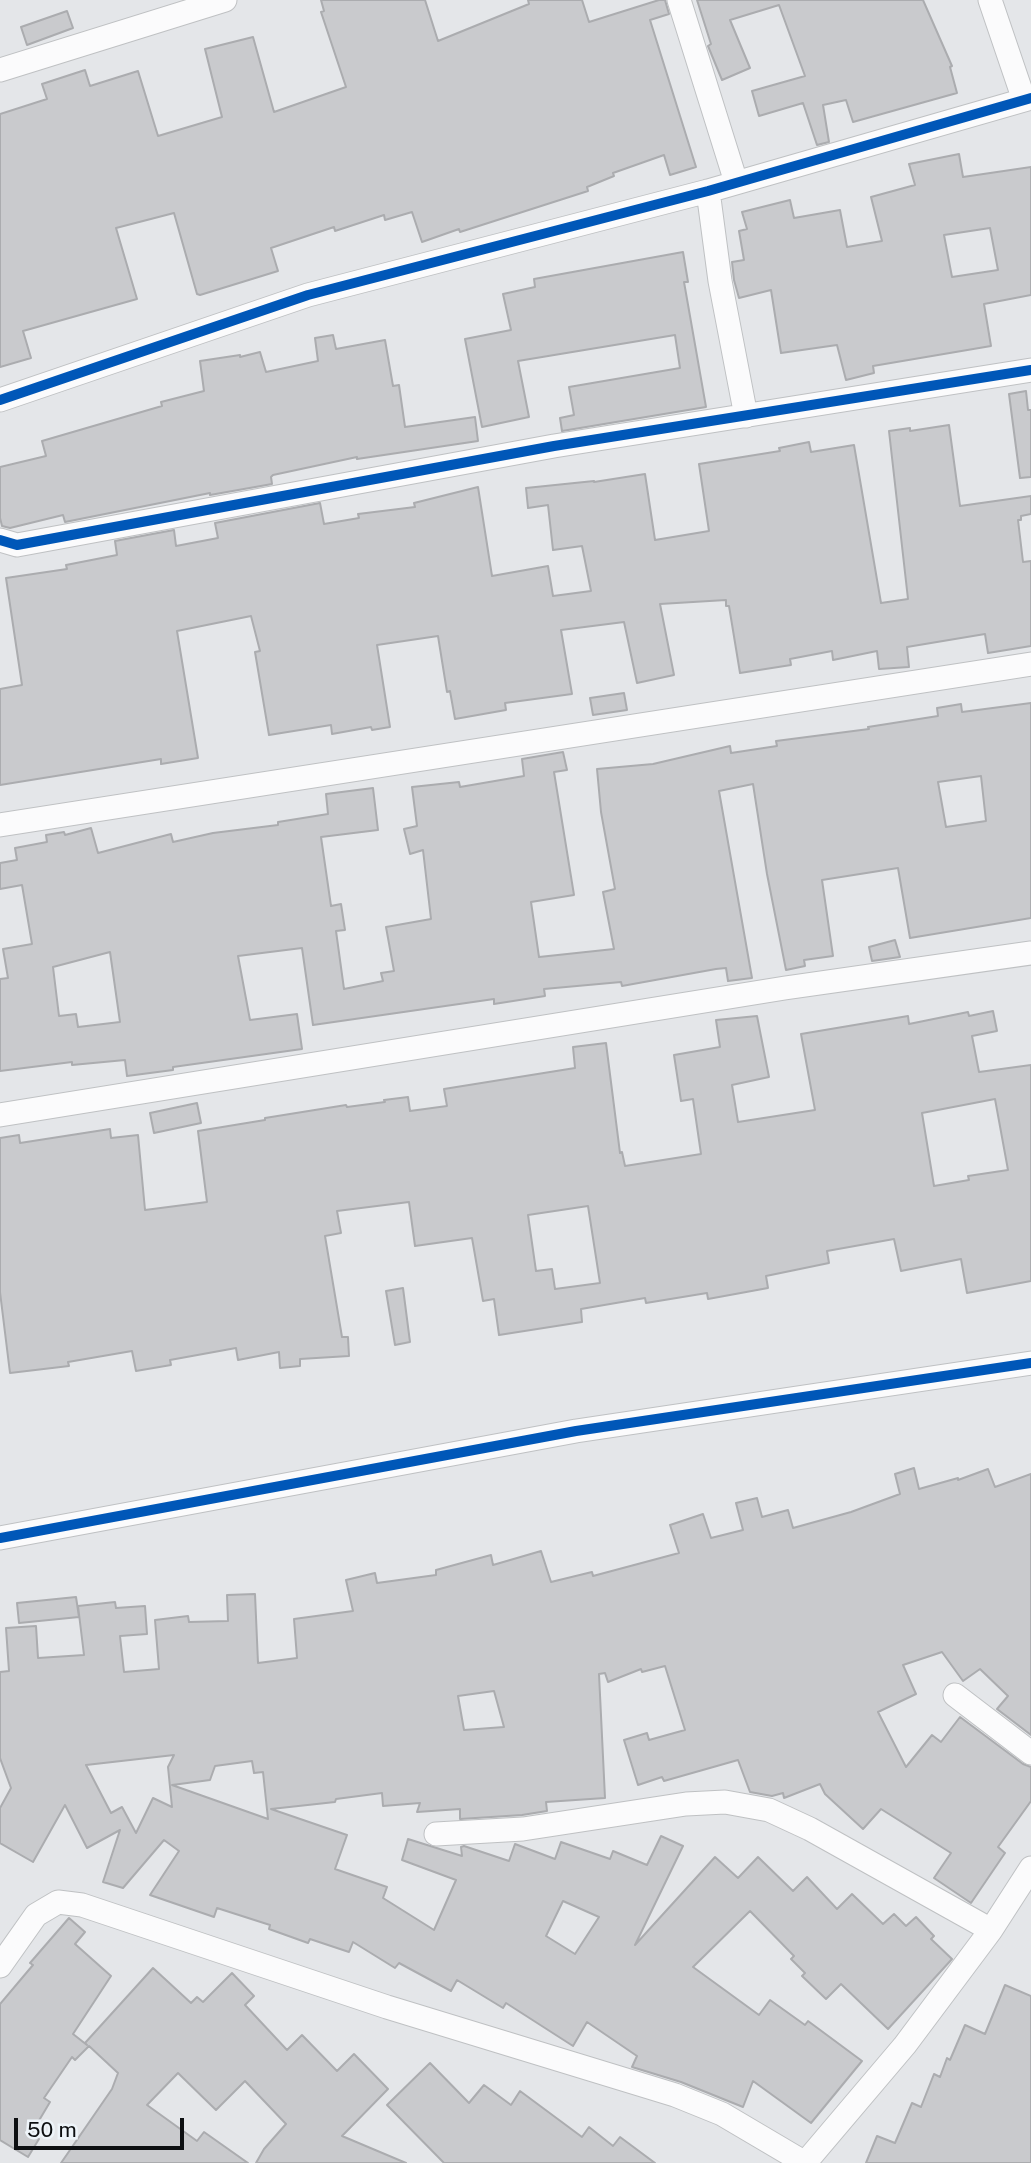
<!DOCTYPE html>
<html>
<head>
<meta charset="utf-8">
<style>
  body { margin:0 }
  #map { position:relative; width:1031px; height:2163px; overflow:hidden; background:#e4e6e9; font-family:"Public Sans",sans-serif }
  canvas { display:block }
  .scale { position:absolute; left:14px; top:2118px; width:170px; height:32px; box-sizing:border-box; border:4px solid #0d0f11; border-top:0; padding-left:9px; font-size:21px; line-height:24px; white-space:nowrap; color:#0d0f11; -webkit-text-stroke:5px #eef4f9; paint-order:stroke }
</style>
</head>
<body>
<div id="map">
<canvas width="1031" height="2163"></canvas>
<div class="scale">50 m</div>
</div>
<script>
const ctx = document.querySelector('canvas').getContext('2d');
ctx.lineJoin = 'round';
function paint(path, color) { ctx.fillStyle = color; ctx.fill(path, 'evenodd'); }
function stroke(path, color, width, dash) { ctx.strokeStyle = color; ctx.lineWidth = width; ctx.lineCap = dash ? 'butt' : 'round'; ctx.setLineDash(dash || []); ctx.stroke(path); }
const building = new Path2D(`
  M321,0H425L438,41L529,4L528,0H582L589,22L659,0H665L669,14L650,20L696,167L670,175L664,155L613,173L614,176L587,187L588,191L460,232L459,229L422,242L412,212L385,220L384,215L335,231L334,227L271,248L278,271L200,295L197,294L174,213L116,228L137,299L23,331L31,358L0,367V114L47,99L42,84L85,70L90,86L138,71L158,136L222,117L205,49L253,37L274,112L346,87L321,12L324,11Z
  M697,0H923L952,66L950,67L957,93L853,122L846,100L823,105L829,142L817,145L803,103L759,116L752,91L805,76L779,5L730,20L750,68L722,80L708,46L711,44Z
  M67,11L73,28L27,45L21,27Z
  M959,154L963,177L1031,167V295L984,304L991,346L873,366L874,373L846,380L837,345L781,353L771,290L739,298L734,280L732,262L744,260L739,231L747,229L742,212L790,200L794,218L840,210L847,247L882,241L871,197L915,185L909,164ZM990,228L998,270L952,277L944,235Z
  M683,252L688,282H684L706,407L562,431L560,418L574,415L569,387L680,368L675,335L518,361L529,417L482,427L465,339L511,330L503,294L535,287L534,279Z
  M333,335L336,349L385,340L393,386L399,385L405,427L475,417L478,441L357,459V457L273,475L271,477L272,484L210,495V493L65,522L63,515L10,528L2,526L0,518V467L46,456L42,441L162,406L161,402L204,391L200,361L240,355V357L260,352L266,372L318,361L315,338Z
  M1026,391L1028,410H1031V477L1020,478L1009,394Z
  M949,425L960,506L1031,496V514L1021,516V520H1018L1023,562L1031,561V646L988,653L985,634L907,647L909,667L879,669L877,651L833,660L832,651L790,659L791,665L740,673L729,606H726V600L660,604L674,675L637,683L624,622L561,630L572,694L505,703L506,710L455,719L450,691L447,692L438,636L377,645L390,727L372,730L371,727L332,734L331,725L269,735L255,652L260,651L251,616L177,631L198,758L161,764V759L0,785V689L22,685L6,578L67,569L66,565L117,555L115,541L174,530L176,546L218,538L215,523L320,503L324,524L359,518L358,514L415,507L414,503L478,487L492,576L548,566L553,596L591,591L582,546L553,550L548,505L528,508L526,488L594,481V482L645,474L655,540L709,531L699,464L780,451L779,448L809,442L811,452L854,445L881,603L908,599L889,431L910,428V431Z
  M624,693L627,710L593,715L590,698Z
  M1031,703V918L910,938L898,868L822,880L833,956L804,960L805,966L786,970L767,874L753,784L719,791L752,978L728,981L726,968L716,969L622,986L621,982L544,989L545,996L494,1004V999L313,1025L302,948L238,956L250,1020L297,1014L302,1049L173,1067V1070L127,1076L125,1060L72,1065V1062L0,1071V979L8,978L3,949L32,944L22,885L0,889V863L17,860L15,848L47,842L46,835L64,832L65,835L91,828L98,853L171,834L173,842L213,833L278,825V822L328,814L326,794L373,788L378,830L321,837L331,906L341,904L345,930L336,931L344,989L383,981L381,973L394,971L386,927L431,919L423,850L410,854L404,829L417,826L412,787L459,782L460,787L524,776L522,759L563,752L567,770L554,772L574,895L531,902L539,957L614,949L603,892L615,889L601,812L597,769L653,764L730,746L731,753L777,746L776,741L869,729L868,727L938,716L937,708L961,704L962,712ZM981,776L986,821L946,827L938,782ZM110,952L120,1022L78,1027L76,1014L59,1016L53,967Z
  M895,940L900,957L872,961L869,947Z
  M993,1011L997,1031L972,1036L979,1072L1031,1065V1281L967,1293L961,1259L901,1271L894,1239L827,1251L829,1263L766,1276L768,1288L708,1299L707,1293L646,1303L645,1298L581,1309L582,1322L499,1335L494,1299L483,1301L472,1238L415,1246L409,1202L337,1211L341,1233L325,1236L342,1337H348L349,1356L300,1359V1366L280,1368L279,1352L238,1360L236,1348L170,1360L171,1365L136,1371L132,1351L68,1362L69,1366L10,1373L0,1292V1138L19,1135L20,1143L110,1129L111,1138L138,1135L145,1210L207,1202L198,1131L265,1120V1118L346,1105L347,1107L385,1102L384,1100L408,1097L410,1111L447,1106L444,1089L575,1068L573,1047L606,1043L620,1153L622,1152L625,1166L701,1154L693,1099L681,1101L674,1055L720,1047L716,1020L757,1016L769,1077L732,1085L738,1122L815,1110L801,1034L908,1016L909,1024L968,1012L969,1016ZM995,1099L1008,1170L968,1176L969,1180L934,1186L922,1113ZM588,1206L600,1283L555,1289L552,1269L536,1271L528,1215Z
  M197,1103L201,1123L154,1133L150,1113Z
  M403,1288L410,1342L395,1345L386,1291Z
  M914,1468L919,1489L958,1478V1480L988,1469L995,1487L1031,1474V1735L997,1709L1008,1696L980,1669L963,1681L942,1652L903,1665L916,1694L878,1712L906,1767L932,1735L941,1742L960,1717L1023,1764L1031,1767V1801L998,1847L1005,1853L971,1903L934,1878L951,1853L881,1809L863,1829L825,1794L820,1784L784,1798L783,1793L772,1796L750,1792L738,1760L664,1781L662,1777L638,1785L624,1740L647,1733L649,1740L685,1730L665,1666L642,1672L641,1669L608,1682L605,1673L599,1674L605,1798L546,1802L547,1811L522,1815L460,1819V1809L417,1812L420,1803L383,1806L382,1793L336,1799L335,1802L271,1809L347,1835L335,1869L387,1887L383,1898L434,1930L456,1880L402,1860L408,1839L462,1856L461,1847L464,1846L509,1861L515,1844L555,1859L561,1842L610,1859L613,1851L647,1865L661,1836L683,1846L635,1945L715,1857L738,1878L758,1857L793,1891L807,1877L837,1909L852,1894L883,1924L894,1914L906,1926L916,1917L934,1936L931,1939L952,1959L888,2029L841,1984L826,1999L802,1976L805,1973L791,1959L794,1956L750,1911L693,1967L759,2015L770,2000L805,2025L808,2021L862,2061L811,2123L753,2081L743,2107L681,2082L632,2067L637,2056L587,2022L573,2046L506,2003L503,2008L457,1980L451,1991L399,1963L395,1968L353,1942L349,1952L310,1939L308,1943L269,1929L270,1925L217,1908L214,1917L150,1895L179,1851L164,1840L123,1888L103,1882L120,1830L87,1848L65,1805L33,1862L0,1843V1808L11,1788L0,1758V1672L9,1671L6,1628L36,1626L38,1658L84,1655L78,1606L115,1602L116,1608L145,1606L147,1634L120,1636L124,1672L159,1669L155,1620L188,1616L189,1622L228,1621L227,1595L255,1594L258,1663L297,1658L294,1619L353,1611L346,1580L375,1573L377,1583L436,1575V1570L491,1555L493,1565L541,1551L551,1582L592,1572L593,1576L679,1553L670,1525L703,1514L711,1538L743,1530L736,1503L757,1498L762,1517L788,1510L793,1528L851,1512L900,1494L895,1474ZM494,1691L504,1727L464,1730L458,1696ZM174,1755L168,1767L172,1807L153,1798L136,1833L122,1807L111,1813L86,1765ZM252,1761L254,1773L263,1772L268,1819L172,1785L210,1780L215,1766ZM563,1901L599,1917L575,1954L546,1936Z
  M76,1597L79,1617L19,1623L17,1603Z
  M69,1918L85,1932L75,1944L111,1976L73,2034L87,2045L85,2043L153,1968L191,2003L197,1997L203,2002L232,1973L254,1996L245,2005L287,2050L302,2035L337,2071L354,2054L388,2089L342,2136L406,2163H256L264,2149L286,2124L245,2081L216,2110L178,2073L147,2105L197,2141L204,2132L248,2163H61L112,2089L118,2073L89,2046L75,2060L72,2057L44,2098L50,2102L31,2134L39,2139L28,2157L0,2140V2004L33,1965L30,1963Z
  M1005,1985L1031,1996V2163H866L877,2136L895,2143L912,2103L921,2107L934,2074L940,2077L947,2058L950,2060L965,2025L985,2034Z
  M430,2063L469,2103L484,2085L511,2105L520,2091L582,2137L589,2127L613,2146L620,2137L655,2163H444L387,2105Z`);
paint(building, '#c9cacd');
stroke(building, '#abacaf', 2);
const minor = new Path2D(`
  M679,0L736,182
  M990,0L1024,100
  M0,70L225,0
  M708,191L720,281L746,416
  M0,400L308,295L708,191L1031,98
  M0,540L17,545L554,446L1031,370
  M0,825L1031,664
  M0,1115L785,988L1031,953
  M0,1538L576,1431L1031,1363
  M955,1695L1031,1753
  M436,1834L523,1829L686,1804L725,1802L769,1810L810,1829L991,1930
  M0,1966L36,1915L58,1902L82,1905L387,2007L675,2095L722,2114L805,2163
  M805,2163L905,2045L991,1930L1031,1868`);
stroke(minor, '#bfc1c3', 25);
stroke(minor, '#fbfbfc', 23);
stroke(new Path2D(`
  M0,400L308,295L708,191L1031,98
  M0,540L17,545L554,446L1031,370
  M0,1538L576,1431L1031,1363`), '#0057b8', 10);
</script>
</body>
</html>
